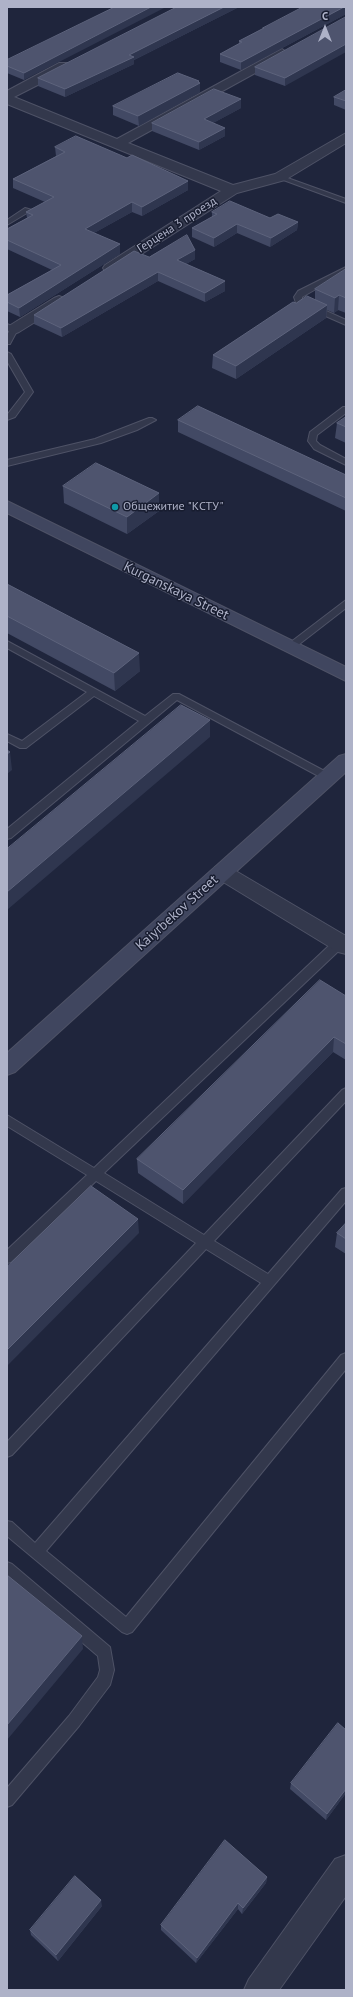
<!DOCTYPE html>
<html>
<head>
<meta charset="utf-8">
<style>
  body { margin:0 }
  #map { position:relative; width:353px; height:1997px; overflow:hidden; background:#1f253c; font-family:"PT Sans",sans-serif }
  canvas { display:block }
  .frame { position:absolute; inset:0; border:8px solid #aeb2c8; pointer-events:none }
  .north { position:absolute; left:305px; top:8px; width:40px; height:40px; -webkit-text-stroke:3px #181d30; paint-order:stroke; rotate:0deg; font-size:11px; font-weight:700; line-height:16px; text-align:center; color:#aeb2c8 }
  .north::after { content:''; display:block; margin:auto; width:14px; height:18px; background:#aeb2c8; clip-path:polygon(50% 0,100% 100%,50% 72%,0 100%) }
</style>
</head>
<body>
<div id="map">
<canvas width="353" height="1997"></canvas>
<div class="frame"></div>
<div class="north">С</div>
</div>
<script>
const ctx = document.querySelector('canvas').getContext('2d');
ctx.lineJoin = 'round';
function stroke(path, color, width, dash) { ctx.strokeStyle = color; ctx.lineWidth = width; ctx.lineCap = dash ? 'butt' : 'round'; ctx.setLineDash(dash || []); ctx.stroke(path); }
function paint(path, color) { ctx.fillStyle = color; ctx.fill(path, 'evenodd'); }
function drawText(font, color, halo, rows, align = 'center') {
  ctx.font = font + ' "PT Sans",sans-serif'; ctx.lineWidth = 3; ctx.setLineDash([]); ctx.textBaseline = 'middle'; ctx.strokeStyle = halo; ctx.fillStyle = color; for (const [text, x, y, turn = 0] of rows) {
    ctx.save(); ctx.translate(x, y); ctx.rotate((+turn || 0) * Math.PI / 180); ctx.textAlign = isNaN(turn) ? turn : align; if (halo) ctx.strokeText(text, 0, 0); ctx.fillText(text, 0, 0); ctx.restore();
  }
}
const lane = new Path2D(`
  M278,176H282L346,199V203L278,178Z
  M25,208L32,210L7,225V220Z
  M346,267V272L302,297V300L346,320V325L296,303L294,297L298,291Z
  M7,324L18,329L10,344H7V335L10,330L7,329Z
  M7,352L11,354L33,392L15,417L7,420V415L25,392L7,361Z
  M343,407H346V413L317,435L316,441L320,445L346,459V465L314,449L308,441L310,432Z
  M149,418H152L156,420L137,430L101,443L7,466V460L95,439Z
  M346,600V608L293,649H287V645Z
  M7,641L145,716L173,694H179L332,775L333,777L332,779H324L177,700L11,838L7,839V829L139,721L94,696L26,748H20L7,741V734L22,741L87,692L7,648Z
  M346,935V944L104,1173L204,1235L342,1090L346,1088V1101L214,1241L268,1274L342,1189L346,1188V1201L46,1551L126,1617L341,1355L346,1353V1369L132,1632L127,1634L122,1632L7,1536V1521L12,1522L35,1543L261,1283L206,1249L12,1455L7,1457V1442L196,1243L96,1181L11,1262L7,1263V1250L87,1175L7,1126V1115L94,1168L336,939Z
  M7,1562L12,1564L110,1647L114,1670L110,1685L79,1726L12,1805L7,1807V1788L69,1716L98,1677L100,1670L98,1656L7,1578Z`);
const street = new Path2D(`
  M282,49L288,53L286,56L128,143L233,185L275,174L346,133V143L285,180L237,193L115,271H105L103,268L105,265L221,191L7,104V91L59,63H69L70,66L69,69L14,97L117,139Z
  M59,296L64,298L67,301L64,304L19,332L14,334L7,330L9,326L54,298Z
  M222,865L229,867L346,936V954L338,952L215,877L212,872L215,867Z
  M346,1855V1896L279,1990H244L249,1979L335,1859Z`);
const secondary = new Path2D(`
  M7,501L346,667V681L7,513Z
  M346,754V772L15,1072L7,1075V1053L339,756Z`);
stroke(lane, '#4e5266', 2);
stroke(street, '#4e5266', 2);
stroke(secondary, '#4e5266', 2);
paint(lane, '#33384c');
paint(street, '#33384c');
paint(secondary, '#40465f');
paint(new Path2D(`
  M115,7L24,80L7,73V60Z
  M177,7H239L134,60V64L65,97L38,86V78Z
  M346,7V14L241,70L220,62V54L239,44V41L263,29V28Z
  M346,17L285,86L255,75V67Z
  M199,81V83H200V92L139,126L113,115V106Z
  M346,90V110L334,105V97Z
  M241,108L213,123L225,136L199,150L152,131V123Z
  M55,147L127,158L188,181V190L142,216L132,212L94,233L120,244V254L20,317L7,311V295L52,270L7,249V229L27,218L26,212L45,202L13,188V179L56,156Z
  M212,212L298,222L297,230L270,247L237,233L214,247L192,237V228L212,217Z
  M149,257L195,259L186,264L225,281V291L205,302L158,281L62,337L34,324V315Z
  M346,269V313L338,310L334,313L327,310L326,318L236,379L212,368L213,355L296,303L315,300V289Z
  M346,417V443L335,438L337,423Z
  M178,420L346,475V511L178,432Z
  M63,486L159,511L127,534L64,503Z
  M7,584L140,671L115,691L7,633Z
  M346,996V1060L333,1052L183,1204L138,1173L137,1159Z
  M346,1223V1254L335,1247L337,1233Z
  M346,1730V1793L326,1820L290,1789L291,1783Z
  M267,1877L266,1883L242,1914L238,1909L196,1963L161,1930V1925Z
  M102,1906L58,1961L31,1935L30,1930Z`), '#424964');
paint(new Path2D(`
  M151,7H166L24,80V73Z
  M224,7H239L134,60V64L65,97V89L129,55Z
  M344,7H346V14L241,70V62Z
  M346,44V52L285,86V78Z
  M199,81V83H200V92L139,126L138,116Z
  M241,99V108L204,128V119Z
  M225,128V136L199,150V142Z
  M188,181V190L142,216V207Z
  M132,202V212L85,238V229Z
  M298,222L297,230L270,247L271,238Z
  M237,224V233L214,247V238Z
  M120,244V254L20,317L19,308Z
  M195,250V259L177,269V260Z
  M158,272V281L62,337L61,328Z
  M225,281V291L205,302V293Z
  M339,295L338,310L334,313L335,298Z
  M327,305L326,318L236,379V366Z
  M159,493V511L127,534V517Z
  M139,653L140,671L115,691L114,673Z
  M210,720V737L7,910V892Z
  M10,752L12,770L7,774V754Z
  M334,1037L333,1052L183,1204V1190Z
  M138,1219L139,1233L7,1366V1350Z
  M82,1636L83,1649L7,1740V1725Z
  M346,1789V1793L326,1820L327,1814Z
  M267,1877L266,1883L242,1914L243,1908Z
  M101,1900L102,1906L58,1961L56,1955Z
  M238,1903V1909L196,1963L197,1958Z`), '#2f364f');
const building = new Path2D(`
  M115,7H151L24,73L7,66V60Z
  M177,7H224L129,55L134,57L65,89L38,78Z
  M303,7H344L241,62L220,54L242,42L239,41L264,28H263Z
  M346,17V44L285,78L255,67Z
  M178,73L199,81L198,82L200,83L138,116L113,106Z
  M214,89L241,99L204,119L225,128L199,142L152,123Z
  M346,90V101L334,97Z
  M76,136L127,158L132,155L188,181L142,207L132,202L85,229L120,244L19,308L7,302V295L61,265L7,240V229L33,215L26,212L54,197L13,179L65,152L55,147Z
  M230,201L270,218L278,214L298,222L271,238L237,224L214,238L192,228L217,214L212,212Z
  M187,235L195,250L177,260L225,281L205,293L158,272L61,328L34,315L134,251L149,257Z
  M346,269V298L339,295L335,298L315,289Z
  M307,296L327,305L236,366L213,355L293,302L296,303Z
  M198,406L346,475V498L178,420Z
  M346,417V427L337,423Z
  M96,463L159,493L127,517L63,486Z
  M7,584L139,653L114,673L7,616Z
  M181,705L210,720L7,892V849Z
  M7,750L10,752L7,754Z
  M320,980L346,996V1044L334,1037L183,1190L137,1159Z
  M91,1186L138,1219L7,1350V1267Z
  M346,1223V1239L337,1233Z
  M7,1575L82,1636L7,1725Z
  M338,1723L346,1730V1789L327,1814L291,1783Z
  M225,1840L267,1877L243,1908L238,1903L197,1958L161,1925Z
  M75,1876L101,1900L56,1955L30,1930Z`);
paint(building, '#4e546e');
stroke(building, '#5d637c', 1);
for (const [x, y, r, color] of [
  [115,507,4,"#0f9aa8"]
]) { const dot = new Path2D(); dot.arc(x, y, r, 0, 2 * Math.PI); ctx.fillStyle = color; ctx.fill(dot); stroke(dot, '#181d30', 1.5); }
drawText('12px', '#aeb2c8', '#181d30', [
  ["Герцена 3 проезд",177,225,-33]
]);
drawText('12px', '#aeb2c8', '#181d30', [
  ["Общежитие \"КСТУ\"",123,507]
], 'left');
drawText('14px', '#aeb2c8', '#181d30', [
  ["Kurganskaya Street",176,591,26],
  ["Kaiyrbekov Street",177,913,-42]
]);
</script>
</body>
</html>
